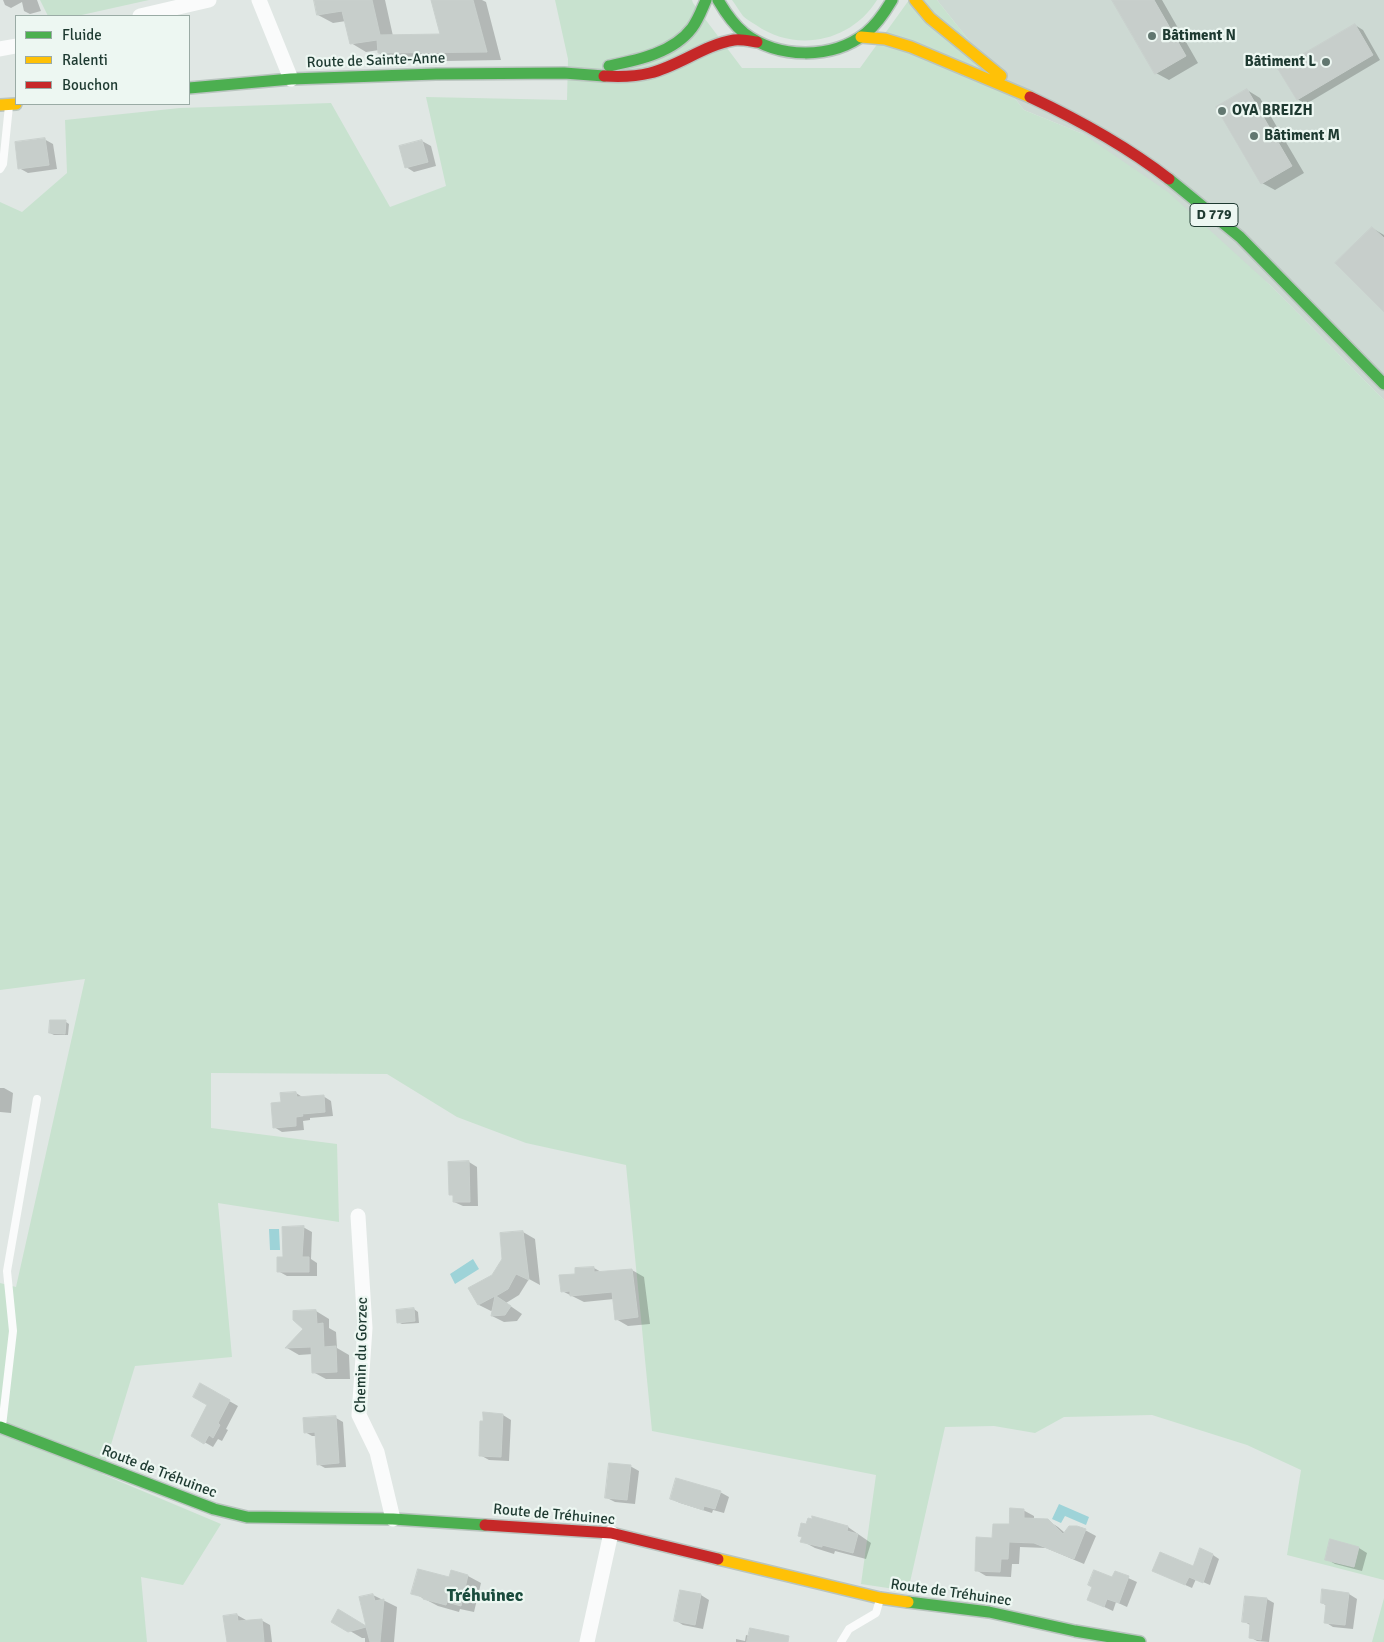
<!DOCTYPE html>
<html>
<head>
<meta charset="utf-8">
<style>
  body { margin:0 }
  #map { position:relative; width:1384px; height:1642px; overflow:hidden; background:#e0e7e4; font-family:Signika,sans-serif }
  canvas { display:block }
  .legend { position:absolute; left:15px; top:15px; width:175px; height:90px; box-sizing:border-box; background:#edf7f2; border:1px solid #9aaba5; margin:0; padding:6px 9px; list-style:none; font-size:15px; color:#1e3a31 }
  .legend li { display:flex; align-items:center; gap:10px; height:25px }
  .legend b { width:25px; border:1px solid #9aaba5 }
</style>
</head>
<body>
<div id="map">
<canvas width="1384" height="1642"></canvas>
<ul class="legend">
<li><b style="height:6px;background:#4caf50"></b>Fluide</li>
<li><b style="height:6px;background:#ffc107"></b>Ralenti</li>
<li><b style="height:6px;background:#c62828"></b>Bouchon</li>
</ul>
</div>
<script>
const ctx = document.querySelector('canvas').getContext('2d');
ctx.lineJoin = 'round';
function paint(path, color) { ctx.fillStyle = color; ctx.fill(path, 'evenodd'); }
function stroke(path, color, width, dash) { ctx.strokeStyle = color; ctx.lineWidth = width; ctx.lineCap = dash ? 'butt' : 'round'; ctx.setLineDash(dash || []); ctx.stroke(path); }
function drawText(font, color, halo, rows, align = 'center') {
  ctx.font = font + ' Signika,sans-serif'; ctx.lineWidth = 4.5; ctx.setLineDash([]); ctx.textBaseline = 'middle'; ctx.strokeStyle = halo; ctx.fillStyle = color; for (const [text, x, y, turn = 0] of rows) {
    ctx.save(); ctx.translate(x, y); ctx.rotate((+turn || 0) * Math.PI / 180); ctx.textAlign = isNaN(turn) ? turn : align; if (halo) ctx.strokeText(text, 0, 0); ctx.fillText(text, 0, 0); ctx.restore();
  }
}
paint(new Path2D(`
  M937,0H1384V400L1270,285L1083,134L1024,110Z`), '#cdd9d3');
paint(new Path2D(`
  M40,0H149L77,16H48Z
  M555,0H692L693,3L742,68H860L909,0H937L1024,110L1083,134L1168,192L1270,285L1384,400V1580L1287,1555L1301,1470L1247,1445L1152,1415L1064,1417L1035,1433L994,1426L945,1427L908,1591L861,1584L876,1475L652,1431L626,1165L526,1143L457,1117L387,1074L211,1073V1128L337,1144L339,1222L218,1203L232,1357L135,1366L102,1474L221,1524L183,1585L141,1577L147,1642H0V1283L16,1287L85,979L0,990V202L22,212L67,173L65,120L180,108L331,103L390,207L446,186L426,97L567,100L568,59Z
  M732,0H877C851,42 796,53 756,25C751,22 746,19 743,16C739,11 736,5 732,0Z
  M1384,1598V1642H1372Z`), '#c8e2cf');
paint(new Path2D(`
  M269,1229H279L280,1250H270Z
  M473,1259L479,1269L455,1284L450,1274Z
  M1059,1504L1089,1517L1086,1525L1065,1516L1061,1523L1052,1519Z`), '#9ed3d8');
paint(new Path2D(`
  M3,0H37L41,11L30,14L24,11L22,2L11,8L5,5Z
  M315,0H385L393,36L442,35L433,0H482L486,2L501,60L394,62L379,53V50L366,52L351,43L346,21L333,23L318,15Z
  M1114,0H1162L1198,63L1169,80L1156,73Z
  M1355,25L1363,30L1380,60L1306,104L1297,99Z
  M1247,90L1260,98L1304,173L1275,190L1262,183Z
  M44,139L53,144L57,169L28,173L19,168Z
  M422,141L431,146L436,166L414,172L406,167Z
  M1372,228L1384,235V310Z
  M66,1022L69,1024L68,1035H54L50,1033Z
  M0,1088H4L13,1093L11,1113L0,1112Z
  M296,1093L304,1098L323,1096L331,1101L333,1116L310,1118V1120L303,1121L304,1130L282,1132L274,1127L282,1104Z
  M469,1162L477,1167L478,1206H463L454,1202V1196L450,1194Z
  M303,1227L312,1232L311,1259L317,1263V1276H287L278,1271L284,1258Z
  M523,1232L535,1239L540,1285L529,1279L519,1295L506,1303L522,1314L517,1321L504,1322L492,1316L493,1310L491,1311L479,1305L470,1288L493,1276Z
  M594,1268L603,1273L632,1270L644,1277L650,1324L628,1326L616,1319L614,1299L584,1302L562,1291L577,1275Z
  M414,1309L418,1312L419,1323L402,1324L398,1322Z
  M316,1311L329,1319V1328L336,1332L337,1348L349,1355L350,1379H326L313,1372V1354L299,1355L287,1348L305,1329Z
  M201,1385L238,1406L226,1429L228,1430L222,1441L218,1439L213,1447L192,1435L208,1404Z
  M503,1415L511,1420L509,1461L489,1460L480,1455Z
  M336,1418L343,1422L346,1467L325,1468L318,1464L316,1436H312L305,1432Z
  M630,1466L639,1471L635,1504L615,1502L607,1498Z
  M720,1492L729,1497L724,1513L713,1510L712,1513L680,1503L671,1499Z
  M1023,1510L1034,1516V1519L1047,1520L1058,1527L1065,1533L1085,1530L1096,1536L1084,1564L1046,1548L1020,1547L1019,1564H1012L1011,1577L986,1576L976,1570L993,1539L1010,1526Z
  M807,1526L848,1527L871,1543L866,1559L835,1551L834,1554L815,1548L802,1541Z
  M1331,1541L1359,1548L1367,1553L1362,1571L1335,1564L1326,1559Z
  M1213,1555L1219,1559L1210,1585L1196,1579L1192,1588L1154,1571L1193,1568Z
  M452,1572L468,1576L481,1583L474,1612L460,1609L459,1612L438,1606L413,1593L450,1578Z
  M1115,1572L1137,1582L1127,1607L1116,1602L1113,1611L1089,1600L1094,1587L1113,1578Z
  M1349,1594L1357,1599L1353,1629L1333,1627L1325,1622L1327,1606L1322,1603Z
  M373,1595L397,1607L394,1642H365V1638H362L333,1621L339,1611L368,1628Z
  M701,1595L709,1600L703,1629L683,1625L675,1620Z
  M1267,1599L1274,1603L1269,1642L1257,1641L1250,1637V1625L1243,1621Z
  M237,1615L246,1620V1622L261,1620L270,1625L272,1642H228Z
  M746,1635L750,1636L772,1642H736V1639L745,1641Z`), '#0003');
const building = new Path2D(`
  M314,0H372L380,35L440,34L431,0H473L487,52L378,53L377,40L350,44L342,11L317,15Z
  M1112,0H1154L1186,56L1155,74Z
  M1355,24L1373,55L1297,100L1278,69Z
  M1247,89L1292,166L1261,184L1216,107Z
  M45,138L49,165L18,169L15,142Z
  M422,140L428,162L405,168L399,146Z
  M1372,227L1384,238V312L1335,263Z
  M50,1020H66L65,1034L49,1033Z
  M296,1092L297,1097L324,1095L325,1112L302,1114L303,1116L296,1117V1126L273,1128L271,1103L281,1102L280,1093Z
  M469,1161L470,1202H453V1195H449L448,1162Z
  M304,1226L302,1257H309V1272H277V1257H283L282,1227Z
  M523,1231L529,1280L516,1274L508,1289L496,1296L511,1306L505,1315L491,1316L495,1296L478,1305L468,1288L492,1275L502,1259L500,1233Z
  M594,1267V1272L632,1269L638,1317L615,1320L612,1292L570,1296V1291L561,1292L559,1275L575,1274V1268Z
  M414,1308L415,1321L397,1323L396,1310Z
  M316,1310L317,1324L323,1323L324,1347L336,1346L337,1372L312,1373L311,1347L285,1348L303,1329L293,1320V1311Z
  M200,1383L230,1400L218,1423L220,1425L213,1438L209,1435L204,1444L191,1436L207,1405L193,1397Z
  M483,1412L503,1414L501,1457L479,1456L480,1421H483Z
  M336,1416L339,1463L317,1465L315,1432L304,1433L303,1418Z
  M609,1463L631,1465L627,1500L605,1498Z
  M676,1478L721,1491L715,1509L704,1506L703,1510L670,1499Z
  M1010,1508L1024,1509V1518L1048,1519L1063,1534L1069,1526H1077L1086,1529L1074,1559L1034,1543L1009,1542L1008,1559H1001L1000,1572L975,1571L976,1537L992,1538L993,1524H1009Z
  M812,1516L848,1526L847,1531L858,1534L853,1553L822,1545V1547L800,1542L802,1537L798,1536L801,1523L806,1524L808,1518L812,1519Z
  M1330,1539L1359,1547L1354,1567L1325,1560Z
  M1200,1548L1213,1554L1203,1583L1189,1577L1185,1585L1152,1571L1160,1552L1193,1566Z
  M418,1569L449,1577L451,1570L468,1575L461,1606L447,1602L446,1605L423,1599V1597L411,1594Z
  M1094,1570L1112,1577L1115,1571L1129,1576L1119,1603L1107,1599L1104,1607L1087,1600L1092,1587L1088,1585Z
  M1322,1589L1349,1593L1345,1625L1324,1623L1326,1604L1321,1603Z
  M680,1590L701,1594L695,1625L674,1621Z
  M373,1594L375,1601L384,1599L380,1642H370L366,1627L348,1632L331,1622L338,1609L366,1626L359,1597Z
  M1245,1596L1267,1598L1261,1640L1249,1638L1250,1623L1242,1622Z
  M237,1614L238,1621L262,1619L264,1642H227L223,1616Z
  M750,1628L789,1636L788,1642H747Z`);
paint(building, '#c7cecb');
stroke(building, '#c9d0cd', 1);
const fast = new Path2D(`
  M718,0C725,12 733,24 744,33C778,59 832,60 866,33C877,24 885,12 892,0
  M609,66C638,60 673,53 692,28C698,20 702,9 706,0
  M189,88L291,79L436,74L564,73L604,76
  M1169,179L1240,237L1384,384
  M0,1427L214,1509L247,1517L393,1519L485,1525
  M908,1602L989,1612L1075,1631L1140,1642`);
const slow = new Path2D(`
  M915,0L930,18L1001,76
  M861,37L885,39L911,47L1030,97
  M0,105L16,104
  M718,1559L880,1598L908,1602`);
const jam = new Path2D(`
  M604,76C620,77 634,77 650,73C679,66 704,45 734,40C741,39 750,41 757,42
  M1030,97C1079,120 1126,146 1169,179
  M485,1525L611,1533L718,1559`);
stroke(fast, '#b9c4bf', 14);
stroke(slow, '#b9c4bf', 14);
stroke(jam, '#b9c4bf', 14);
stroke(new Path2D(`
  M0,169L3,164L9,106
  M2,1426L13,1331L7,1271L37,1099
  M841,1642L849,1629L876,1613L880,1599`), '#fafbfb', 8);
stroke(new Path2D(`
  M259,0L291,79
  M140,16L209,0
  M0,49L16,46
  M358,1216L365,1328L359,1415L377,1452L393,1519
  M587,1642L611,1533`), '#fafbfb', 15);
stroke(fast, '#4caf50', 11);
stroke(slow, '#ffc107', 11);
stroke(jam, '#c62828', 11);
for (const [x, y, r, color] of [
  [1152,36,5,"#627770"],
  [1326,62,5,"#627770"],
  [1222,111,5,"#627770"],
  [1254,136,5,"#627770"]
]) { const dot = new Path2D(); dot.arc(x, y, r, 0, 2 * Math.PI); ctx.fillStyle = color; ctx.fill(dot); stroke(dot, '#edf7f2', 2); }
for (const [x, y, w] of [
  [1214,215,48]
]) { const box = new Path2D(); box.roundRect(x - w / 2, y - 11.5, w, 23, 4); ctx.fillStyle = '#edf7f2'; ctx.fill(box); stroke(box, '#1e3a31', 1); }
drawText('bold 14px', '#1e3a31', null, [
  ["D 779",1214,215]
]);
drawText('bold 15px', '#1e3a31', '#edf7f2', [
  ["Bâtiment N",1162,36],
  ["Bâtiment L",1316,62,"right"],
  ["OYA BREIZH",1232,111],
  ["Bâtiment M",1264,136]
], 'left');
drawText('15px', '#1e3a31', '#edf7f2', [
  ["Route de Sainte-Anne",376,61,-2],
  ["Chemin du Gorzec",362,1355,-89],
  ["Route de Tréhuinec",159,1472,21],
  ["Route de Tréhuinec",554,1515,5],
  ["Route de Tréhuinec",951,1593,8]
]);
drawText('bold 18px', '#1a4c3d', '#edf7f2', [
  ["Tréhuinec",485,1596]
]);
</script>
</body>
</html>
